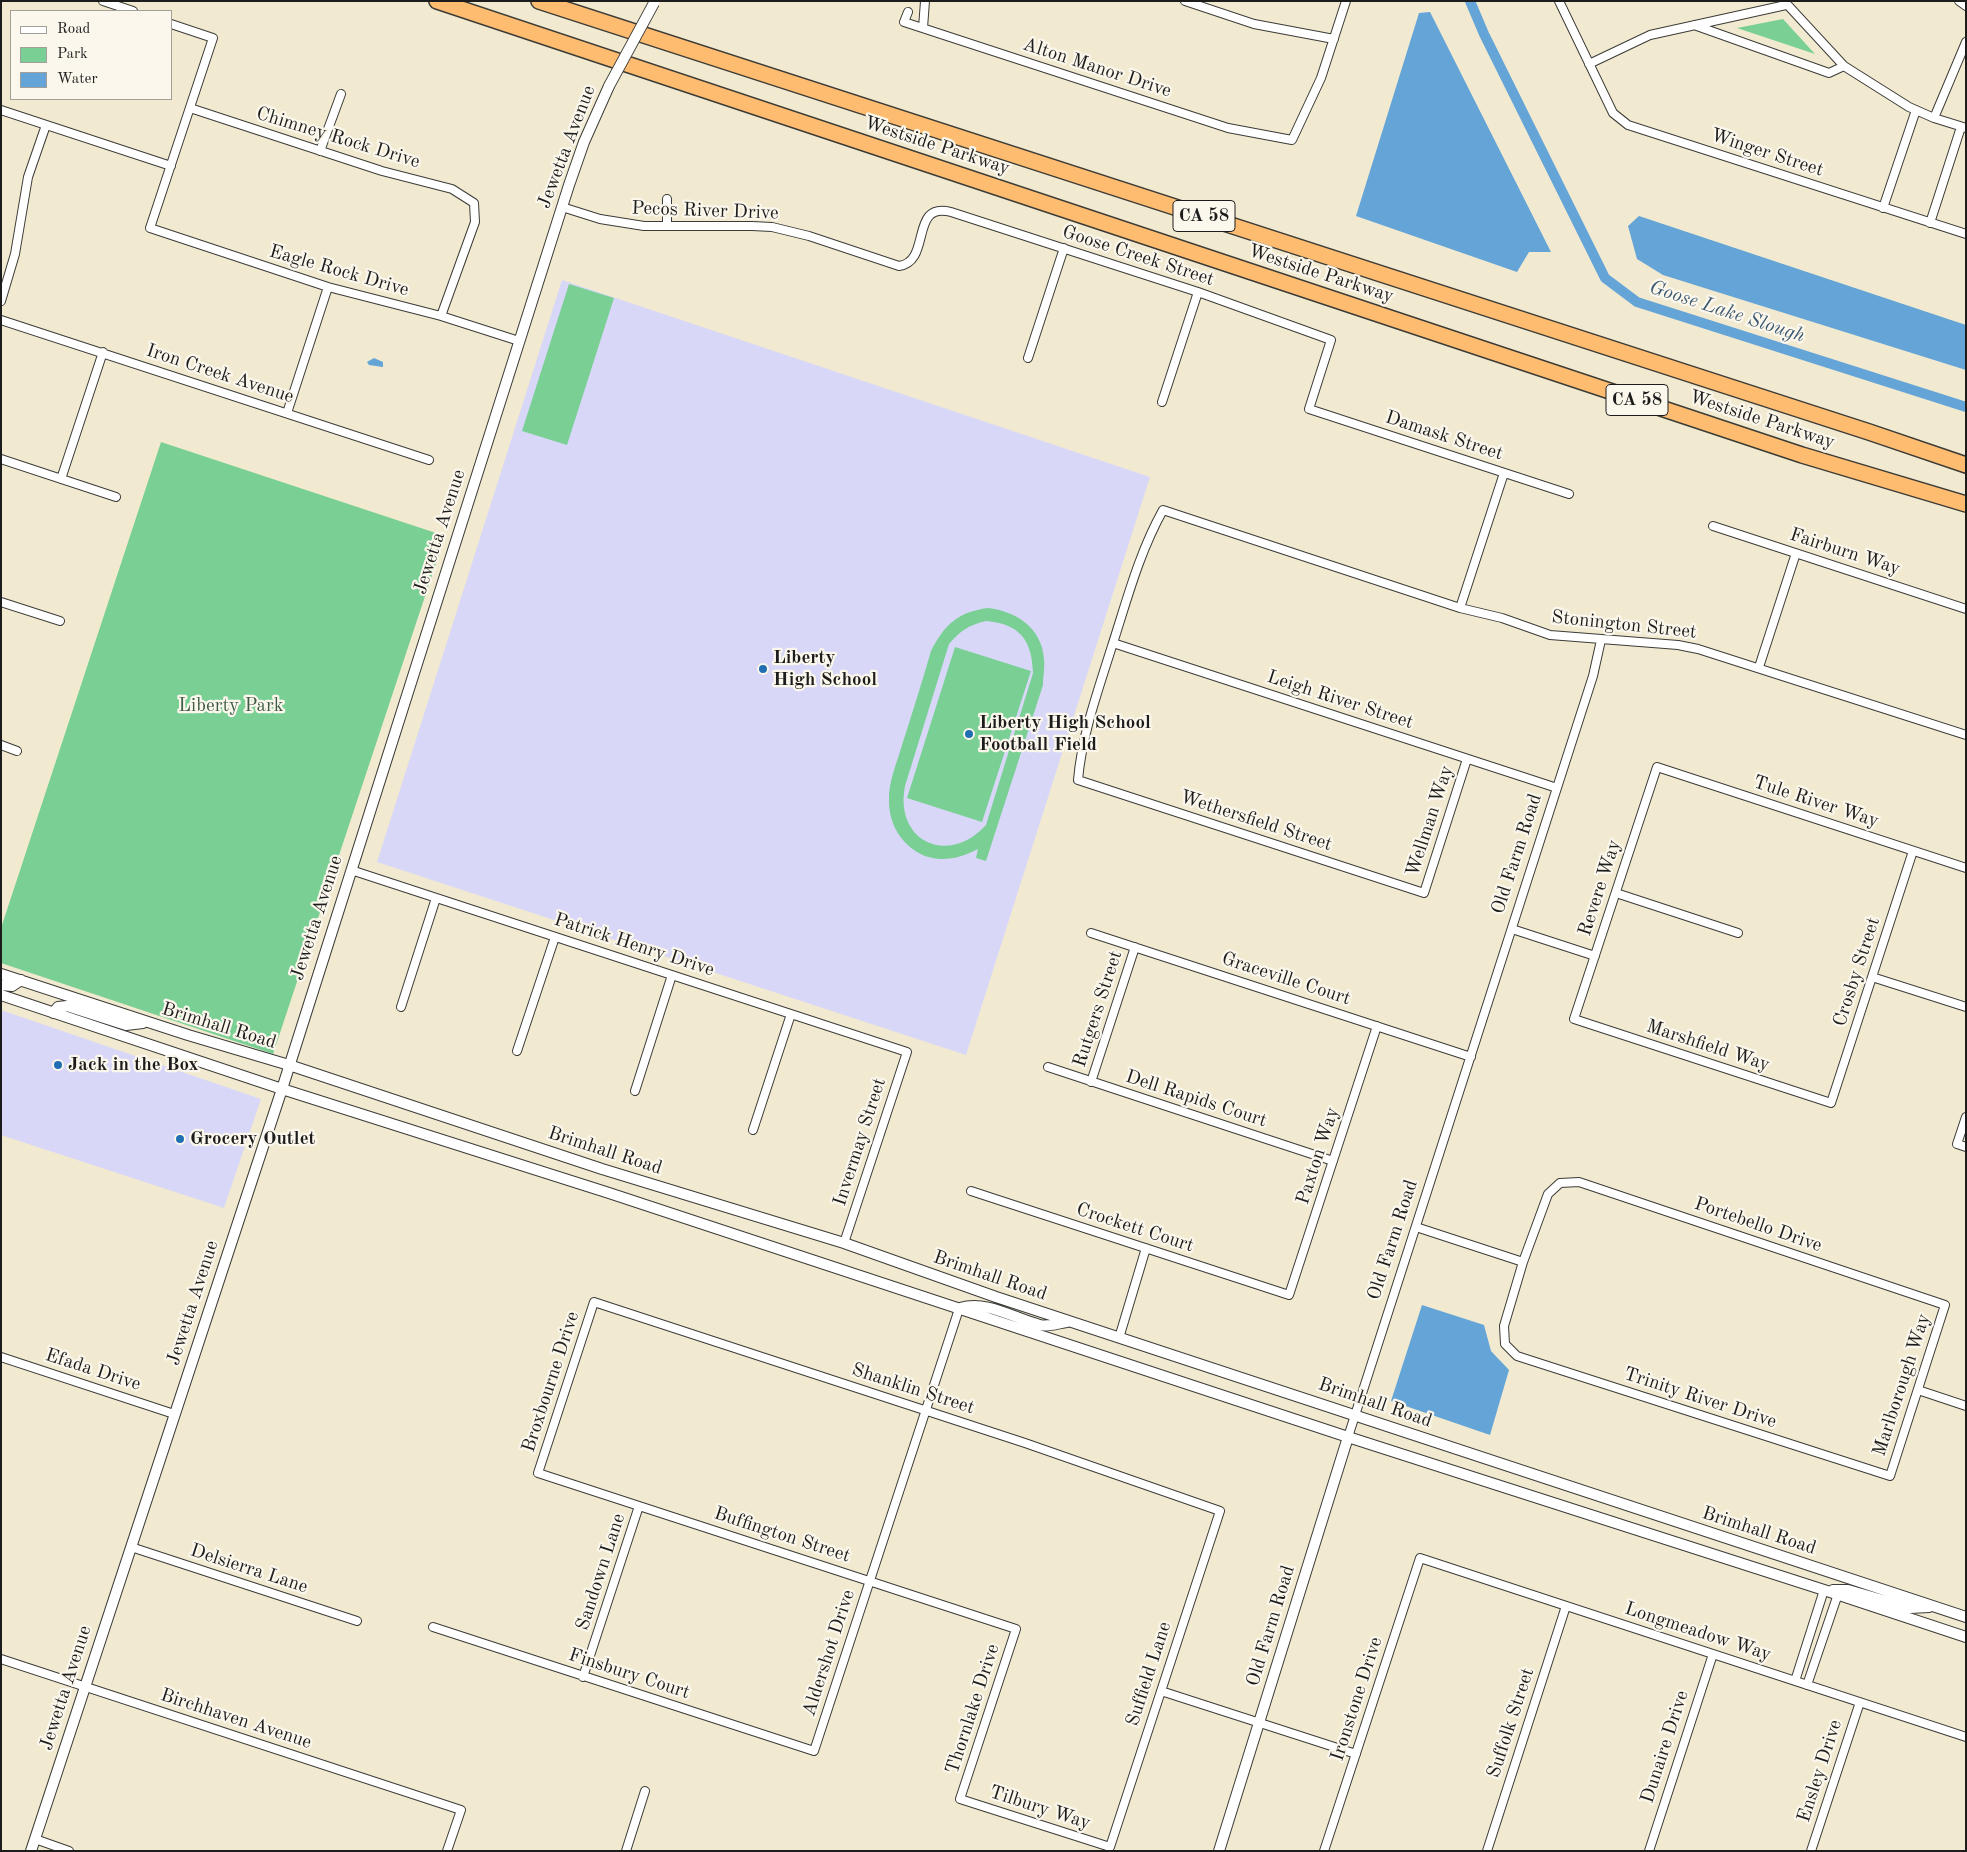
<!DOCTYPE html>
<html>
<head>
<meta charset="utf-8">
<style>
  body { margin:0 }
  #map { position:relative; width:1967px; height:1852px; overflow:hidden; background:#f1ead1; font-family:"Old Standard TT",serif }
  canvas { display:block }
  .frame { position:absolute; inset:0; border:2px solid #1c1c1c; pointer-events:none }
  .legend { position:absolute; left:10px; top:10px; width:162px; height:90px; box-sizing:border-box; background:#fbf7ec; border:1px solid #a29f99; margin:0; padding:6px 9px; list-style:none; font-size:15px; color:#1c1c1c }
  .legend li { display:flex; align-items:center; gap:10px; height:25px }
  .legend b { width:25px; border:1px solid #a29f99 }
</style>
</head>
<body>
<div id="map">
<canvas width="1967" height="1852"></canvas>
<div class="frame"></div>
<ul class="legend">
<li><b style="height:6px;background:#fff"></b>Road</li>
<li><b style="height:14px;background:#7ad094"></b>Park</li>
<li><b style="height:14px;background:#64a4d7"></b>Water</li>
</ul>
</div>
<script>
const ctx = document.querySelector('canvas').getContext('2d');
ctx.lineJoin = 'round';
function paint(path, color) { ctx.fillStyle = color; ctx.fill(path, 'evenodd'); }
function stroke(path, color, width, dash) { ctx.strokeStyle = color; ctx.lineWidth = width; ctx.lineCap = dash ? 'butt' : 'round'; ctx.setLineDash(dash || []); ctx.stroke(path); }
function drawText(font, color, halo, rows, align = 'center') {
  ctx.font = font + ' "Old Standard TT",serif'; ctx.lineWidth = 4.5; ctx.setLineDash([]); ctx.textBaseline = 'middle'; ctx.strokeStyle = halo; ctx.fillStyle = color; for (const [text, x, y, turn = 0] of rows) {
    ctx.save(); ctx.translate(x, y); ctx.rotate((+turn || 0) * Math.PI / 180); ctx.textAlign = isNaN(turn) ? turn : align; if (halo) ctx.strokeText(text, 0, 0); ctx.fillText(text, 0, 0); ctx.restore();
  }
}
paint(new Path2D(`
  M562,280L1150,477L966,1055L377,862Z
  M1,1010L261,1099L224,1208L1,1135Z`), '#d8d7f8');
paint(new Path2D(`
  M1783,19L1815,54L1737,28Z
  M569,284L614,298L567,445L522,431Z
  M161,442L445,536L273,1054L1,963V928Z
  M988,608C1016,611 1042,628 1044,659C1045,668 1043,677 1043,685L986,861L976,858L978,849C959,859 937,864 917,852C899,841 889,822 889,801C888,782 897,763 902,745C912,714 922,682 931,651C945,624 958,612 988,608ZM986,621C1020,624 1032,640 1033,673L986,825C948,867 894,841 905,786L949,644C960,631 969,625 986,621Z
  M955,647L1031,671L982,822L907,798Z`), '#7ad094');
paint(new Path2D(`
  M1430,12L1551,252H1529L1517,272L1356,216L1419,13Z
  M1639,216L1966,325V370L1663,275L1637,259L1628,226Z
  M374,358L383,362V367L369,365L367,362Z
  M1422,1305L1484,1325L1491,1351L1509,1370L1490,1435L1391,1401Z`), '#64a4d7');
stroke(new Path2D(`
  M1470,1L1484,34L1605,278L1637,302L1966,407`), '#64a4d7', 10);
const minor = new Path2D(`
  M103,1L133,11
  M1185,1L1254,24L1334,39
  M1559,1L1613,113L1628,125L1966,234
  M1784,1L1844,66L1909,107L1934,118L1966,128
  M1959,1L1966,6
  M908,12L904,22L1228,128L1292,140L1321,78L1346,1
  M171,24L213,38L150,228L328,287L441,316L519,341
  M1694,25L1829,73L1844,66
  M923,28L925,1
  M1589,64L1650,35L1786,5
  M190,108L382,171L452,189L474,203L475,222L441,316
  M1,110L171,166
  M1934,118L1966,42
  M320,151L341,94
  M667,199V226
  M562,207L600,219L644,226H752L772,227L809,236L899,266C932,262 909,201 951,212L1198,292L1331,340L1309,409L1569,494
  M1883,208L1916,110
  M1930,223L1961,127
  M1,301L15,254L28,177L46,125
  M1,320L429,460
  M1028,358L1064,248
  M1162,402L1198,292
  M287,413L328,287
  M1,459L116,497
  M61,479L103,352
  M1713,526L1966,609
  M1,602L60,621
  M1460,608L1504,473
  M1113,643L1557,788
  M1759,667L1796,553
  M1,745L17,751
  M1467,759L1424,893L1078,780C1082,734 1098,691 1112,646C1127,600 1139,553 1163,510L1460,608L1502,618L1550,635L1678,645L1698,649L1966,735
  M1913,851L1831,1103L1574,1019L1657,767L1966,868
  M351,870L907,1052L844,1243
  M1616,893L1738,933
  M1512,929L1595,956
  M1091,933L1471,1057
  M1872,977L1966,1007
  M401,1007L436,898
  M517,1051L555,937
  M1048,1067L1333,1161
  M1091,1082L1135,947
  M635,1091L672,975
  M1966,1117L1957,1144L1966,1147
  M753,1130L791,1014
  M1579,1182L1945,1305L1890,1476L1517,1356L1505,1344L1504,1326L1523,1262L1548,1194L1560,1183Z
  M971,1191L1289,1295L1377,1026
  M1416,1227L1523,1262
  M594,1302L1025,1443L1220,1511L1110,1847L960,1799L1016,1629L538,1473Z
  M1119,1338L1146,1248
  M1,1357L174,1414
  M1918,1390L1966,1406
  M1348,1437L1593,676L1601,640
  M131,1547L357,1621
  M433,1627L814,1751L959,1309
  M1,1659L461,1810L447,1851
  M583,1677L639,1506
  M1795,1681L1824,1590
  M1807,1685L1838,1594
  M1161,1691L1356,1754
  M35,1839L69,1851
  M626,1851L645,1791
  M1324,1851L1420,1558L1966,1737
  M1487,1851L1566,1606
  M1649,1851L1713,1654
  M1811,1851L1860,1702`);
const tertiary = new Path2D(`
  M1,974L188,1035L289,1065L602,1169L844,1243L996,1297L1966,1617
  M1,985L12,986L21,980
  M1,995L282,1089L609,1193L1348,1437L1824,1590L1966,1637
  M53,1013L58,1007L67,1006L126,1025L143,1023
  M960,1308C987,1300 1013,1318 1040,1325C1048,1327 1059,1323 1067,1322
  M1833,1590H1848L1910,1608L1929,1607
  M31,1851L282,1089L569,185L584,142L609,86
  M1219,1851L1348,1437`);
const motorway = new Path2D(`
  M437,1L1802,455L1966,504
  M539,1L1869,432L1966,465`);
stroke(minor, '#3c3b37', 10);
stroke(tertiary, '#3c3b37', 12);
stroke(motorway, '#3c3b37', 18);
stroke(minor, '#fff', 8);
stroke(tertiary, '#fff', 10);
stroke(motorway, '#fdbc6f', 15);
const tertiaryBridge = new Path2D(`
  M609,86L654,3`);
stroke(tertiaryBridge, '#3c3b37', 12, []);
stroke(tertiaryBridge, '#fff', 10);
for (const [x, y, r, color] of [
  [763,669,5,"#1f6fb2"],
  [969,734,5,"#1f6fb2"],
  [58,1065,5,"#1f6fb2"],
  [180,1139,5,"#1f6fb2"]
]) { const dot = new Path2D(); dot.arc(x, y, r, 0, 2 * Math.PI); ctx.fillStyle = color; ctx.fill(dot); stroke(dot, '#fbf7ec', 2); }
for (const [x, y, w] of [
  [1204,216,62],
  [1637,400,62]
]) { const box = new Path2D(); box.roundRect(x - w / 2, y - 15.5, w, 31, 4); ctx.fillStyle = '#fbf7ec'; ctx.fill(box); stroke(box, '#1c1c1c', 1); }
drawText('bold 18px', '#1c1c1c', null, [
  ["CA 58",1204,216],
  ["CA 58",1637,400]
]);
drawText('19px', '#1c1c1c', '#fbf7ec', [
  ["Alton Manor Drive",1097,68,18],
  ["Chimney Rock Drive",338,138,17],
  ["Westside Parkway",937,146,18],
  ["Jewetta Avenue",567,147,-69],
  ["Winger Street",1767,153,18],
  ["Pecos River Drive",705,211,2],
  ["Goose Creek Street",1138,256,18],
  ["Eagle Rock Drive",339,271,16],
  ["Westside Parkway",1321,274,18],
  ["Iron Creek Avenue",220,374,18],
  ["Westside Parkway",1762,420,18],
  ["Damask Street",1444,436,18],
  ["Jewetta Avenue",440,532,-72],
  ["Fairburn Way",1845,552,18],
  ["Stonington Street",1624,625,6],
  ["Leigh River Street",1340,700,18],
  ["Tule River Way",1816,802,18],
  ["Wethersfield Street",1256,821,18],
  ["Wellman Way",1430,821,-72],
  ["Old Farm Road",1517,854,-72],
  ["Revere Way",1600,888,-72],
  ["Jewetta Avenue",317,918,-72],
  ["Patrick Henry Drive",634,945,18],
  ["Crosby Street",1857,972,-72],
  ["Graceville Court",1286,979,18],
  ["Rutgers Street",1098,1009,-72],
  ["Brimhall Road",219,1026,17],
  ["Marshfield Way",1708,1046,18],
  ["Dell Rapids Court",1196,1099,18],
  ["Invermay Street",860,1142,-72],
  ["Brimhall Road",605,1151,18],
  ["Paxton Way",1318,1156,-72],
  ["Portebello Drive",1758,1225,19],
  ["Crockett Court",1135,1228,18],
  ["Old Farm Road",1393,1240,-72],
  ["Brimhall Road",990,1276,19],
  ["Jewetta Avenue",193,1303,-72],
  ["Efada Drive",93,1370,18],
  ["Broxbourne Drive",551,1382,-72],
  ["Marlborough Way",1902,1385,-72],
  ["Shanklin Street",913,1389,18],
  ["Trinity River Drive",1700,1398,18],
  ["Brimhall Road",1375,1403,19],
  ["Brimhall Road",1759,1531,18],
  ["Buffington Street",782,1535,18],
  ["Delsierra Lane",249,1569,18],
  ["Sandown Lane",601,1572,-72],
  ["Old Farm Road",1271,1626,-73],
  ["Longmeadow Way",1698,1632,18],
  ["Aldershot Drive",829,1653,-72],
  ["Finsbury Court",629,1674,18],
  ["Suffield Lane",1149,1674,-72],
  ["Jewetta Avenue",66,1688,-72],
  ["Ironstone Drive",1357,1699,-72],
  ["Thornlake Drive",973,1709,-72],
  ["Birchhaven Avenue",236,1719,18],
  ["Suffolk Street",1511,1723,-72],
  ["Dunaire Drive",1665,1747,-72],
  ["Ensley Drive",1820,1771,-72],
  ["Tilbury Way",1040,1808,18]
]);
drawText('bold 19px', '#1c1c1c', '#fbf7ec', [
  ["Liberty",773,658],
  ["High School",773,680],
  ["Liberty High School",979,723],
  ["Football Field",979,745],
  ["Jack in the Box",68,1065],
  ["Grocery Outlet",190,1139]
], 'left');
drawText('19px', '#3d5b46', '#fbf7ec', [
  ["Liberty Park",231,706]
]);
drawText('italic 20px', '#3c5970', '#fbf7ec', [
  ["Goose Lake Slough",1727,312,18]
]);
</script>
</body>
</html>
